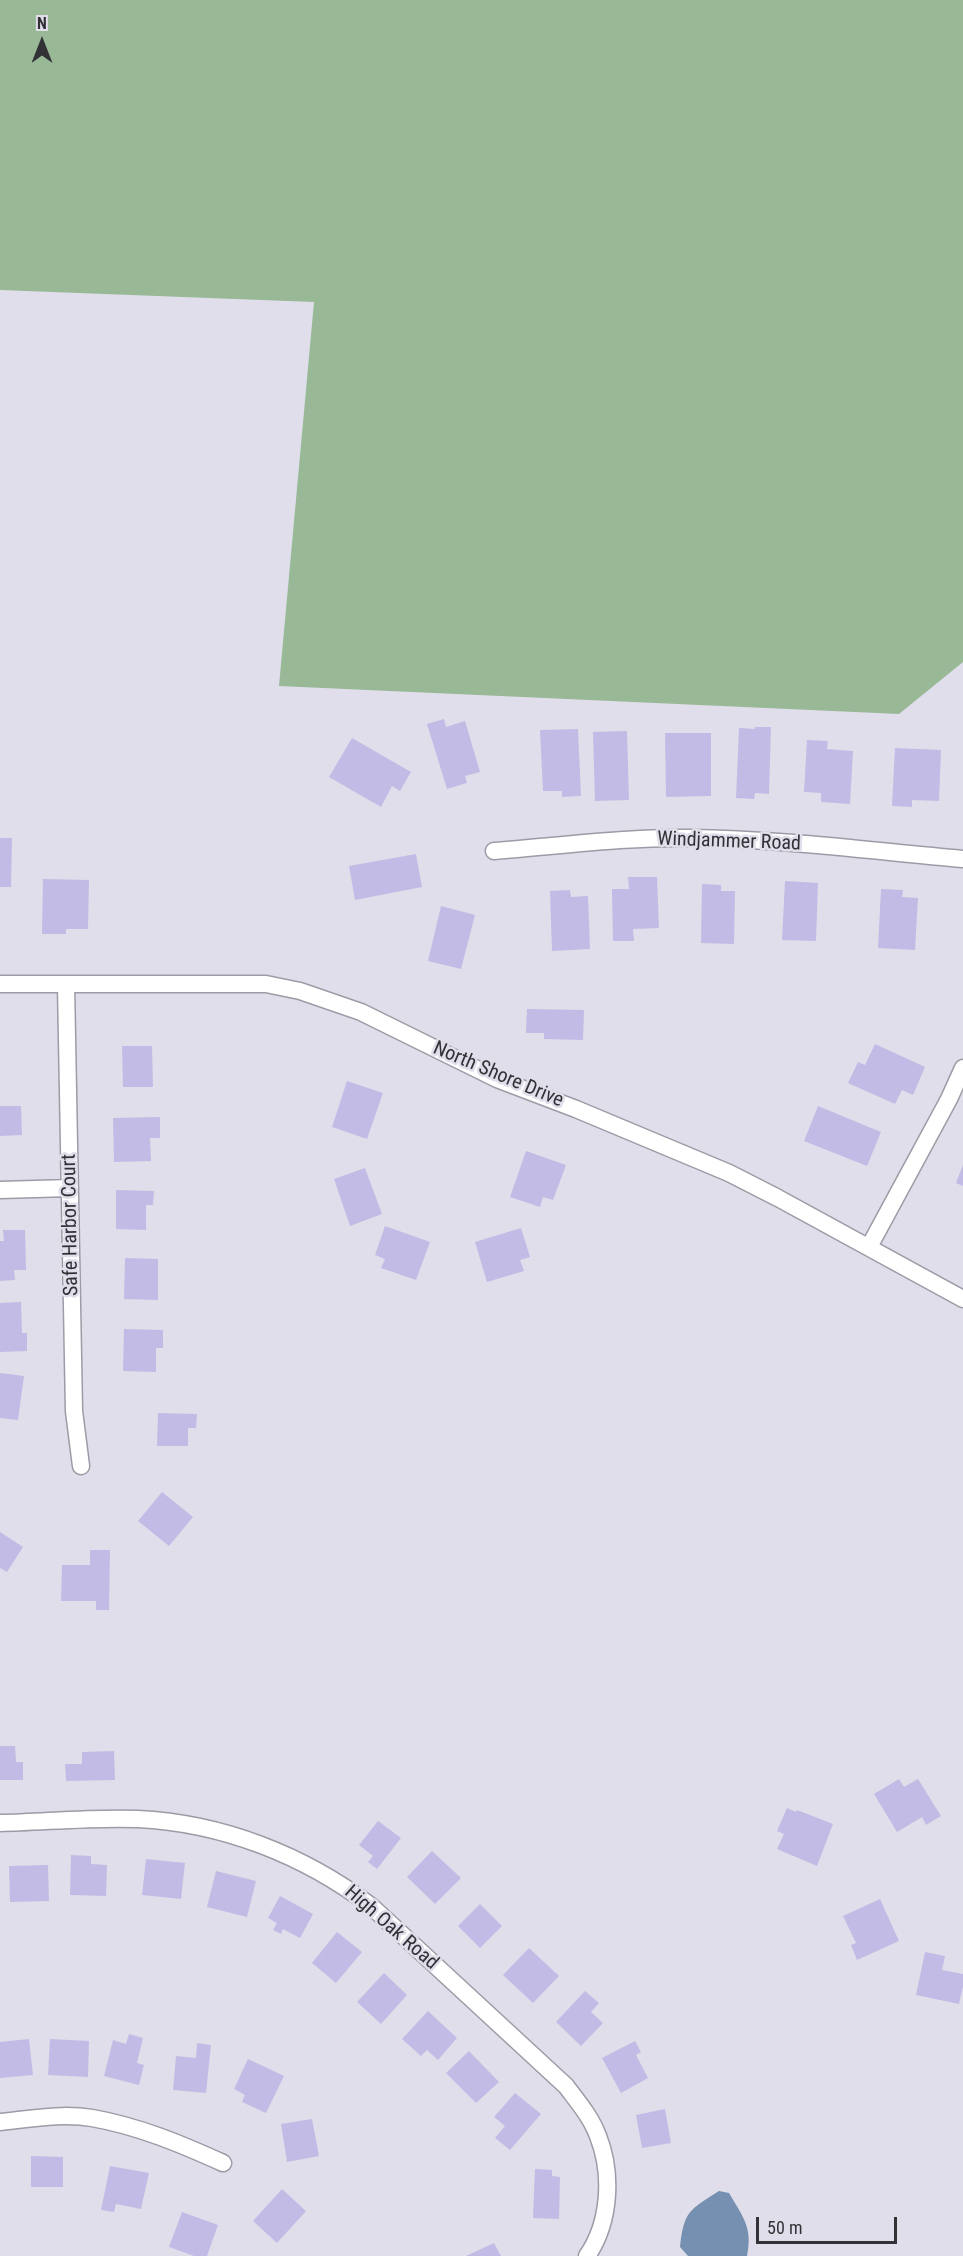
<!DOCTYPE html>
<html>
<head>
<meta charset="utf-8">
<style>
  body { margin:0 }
  #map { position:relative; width:963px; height:2256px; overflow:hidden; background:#e0deea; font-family:"Roboto Condensed",sans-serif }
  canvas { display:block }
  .north { position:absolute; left:12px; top:12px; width:60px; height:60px; -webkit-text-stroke:4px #e0deea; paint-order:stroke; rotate:0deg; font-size:16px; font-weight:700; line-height:24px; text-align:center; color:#323136 }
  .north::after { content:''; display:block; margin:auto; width:21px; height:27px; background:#323136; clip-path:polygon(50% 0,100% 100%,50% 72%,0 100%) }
  .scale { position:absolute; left:756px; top:2217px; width:141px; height:27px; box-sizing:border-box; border:3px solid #323136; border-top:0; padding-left:8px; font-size:18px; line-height:21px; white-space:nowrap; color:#323136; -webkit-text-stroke:4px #e0deea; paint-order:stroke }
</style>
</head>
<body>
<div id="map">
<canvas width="963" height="2256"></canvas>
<div class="north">N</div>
<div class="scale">50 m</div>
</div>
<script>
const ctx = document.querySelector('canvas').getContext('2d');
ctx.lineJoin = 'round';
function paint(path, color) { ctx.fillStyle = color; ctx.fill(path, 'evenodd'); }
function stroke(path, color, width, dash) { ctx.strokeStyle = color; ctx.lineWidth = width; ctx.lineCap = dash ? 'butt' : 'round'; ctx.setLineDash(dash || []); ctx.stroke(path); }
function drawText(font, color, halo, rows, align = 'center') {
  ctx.font = font + ' "Roboto Condensed",sans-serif'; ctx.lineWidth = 5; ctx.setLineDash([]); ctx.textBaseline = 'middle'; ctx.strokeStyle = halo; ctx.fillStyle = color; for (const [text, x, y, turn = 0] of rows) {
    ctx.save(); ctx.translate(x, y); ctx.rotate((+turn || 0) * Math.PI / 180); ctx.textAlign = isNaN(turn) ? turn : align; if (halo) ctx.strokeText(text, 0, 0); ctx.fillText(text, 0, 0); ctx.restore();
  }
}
paint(new Path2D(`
  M0,0H963V662L899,714L279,686L314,302L0,290Z`), '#98b896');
paint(new Path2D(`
  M719,2191L729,2193C743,2217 753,2228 747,2256H688L680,2247C684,2210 690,2210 719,2191Z`), '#7590b1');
paint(new Path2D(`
  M444,719L446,727L465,721L480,772L465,776L467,783L447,789L427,724Z
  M755,727H771L769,794L755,793L754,799L736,798L739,728L755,729Z
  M578,729L581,796L562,797V791H543L540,730Z
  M627,731L629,800L595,801L593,732Z
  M665,733H711V796L666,797Z
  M352,738L411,772L400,791L392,786L381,807L329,777Z
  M807,740L828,741L827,749L853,751L850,804L821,802V793L804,792Z
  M895,748L941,750L939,801L912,800V807L892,806Z
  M0,838H12L11,887H0Z
  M416,854L422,887L355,900L349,866Z
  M628,877H657L659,928L633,929L634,941H613L612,889H629Z
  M43,879L89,880L88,929H66V934H42Z
  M785,881L818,883L816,941L782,940Z
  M702,884L721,885V891H735L734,944L701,943Z
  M881,889L903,890L902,897L918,898L915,950L878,948Z
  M570,890L571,897L588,896L590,949L552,951L550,891Z
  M441,906L475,915L461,969L428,961Z
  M527,1009L584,1010L583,1040L544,1039V1033H526Z
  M875,1044L925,1067L913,1095L902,1090L895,1104L848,1083L858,1062L865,1065Z
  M122,1046H152L153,1087H123Z
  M347,1081L383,1093L367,1139L332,1127Z
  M0,1106H21L22,1135L0,1136Z
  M818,1106L881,1132L867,1166L804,1141Z
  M160,1117V1138H150L151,1161L114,1162L113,1118Z
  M526,1151L566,1165L553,1200L543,1197L540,1207L510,1197Z
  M963,1165V1186L956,1183Z
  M365,1168L382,1214L350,1226L334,1179Z
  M116,1190L154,1191L153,1205H146V1230L116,1229Z
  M385,1226L430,1242L416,1280L381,1268L385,1259L375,1255Z
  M521,1228L530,1257L520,1260L524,1271L487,1282L475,1242Z
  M3,1230H25L26,1270H14L15,1280L0,1281V1241H4Z
  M125,1258L158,1259V1300L124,1299Z
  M21,1302L22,1333H27V1351L0,1352V1303Z
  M124,1329L163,1330V1348H156V1372L123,1371Z
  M0,1373L24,1376L18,1420L0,1418Z
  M158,1413L197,1414L196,1428H188V1446H157Z
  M162,1492L193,1517L169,1546L138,1521Z
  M0,1532L23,1547L7,1572L0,1568Z
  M90,1550H110L109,1610H96V1601H61L62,1565H90Z
  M0,1746H15L16,1762H23V1780H0Z
  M114,1751L115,1780L66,1781L65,1764H82V1752Z
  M899,1779L904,1787L918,1779L941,1816L926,1825L922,1817L897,1832L874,1794Z
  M787,1808L796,1812L797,1810L833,1824L817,1866L777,1849L784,1834L777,1831Z
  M378,1821L401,1838L377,1869L368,1862L373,1856L359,1845Z
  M432,1851L461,1878L435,1904L407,1877Z
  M71,1855L91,1856V1864L107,1865L106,1896L70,1895Z
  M146,1859L185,1863L181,1899L142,1895Z
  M48,1865L49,1901L10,1902L9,1866Z
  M216,1871L256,1881L247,1917L207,1907Z
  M280,1896L313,1914L300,1938L283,1929L281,1934L273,1930L277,1923L268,1918Z
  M880,1899L899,1941L857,1960L851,1945L856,1943L843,1916Z
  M480,1904L502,1926L480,1948L458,1926Z
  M337,1932L362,1952L336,1983L312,1963Z
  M529,1948L559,1976L533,2003L503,1975Z
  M925,1952L945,1956L942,1970L963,1974V1986L959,2004L916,1995Z
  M384,1973L407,1995L381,2024L357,2002Z
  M585,1991L599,2003L591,2012L603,2023L581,2046L556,2022Z
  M428,2011L457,2038L438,2060L427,2050L421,2056L402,2039Z
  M129,2034L143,2038L137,2063L144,2065L139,2085L104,2076L113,2040L126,2044Z
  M29,2039L33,2075L0,2078V2042Z
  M50,2039L89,2041L88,2077L48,2075Z
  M635,2041L641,2052L636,2055L648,2078L621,2093L602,2058Z
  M197,2043L211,2045L206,2093L173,2090L176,2056L196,2058Z
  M469,2051L499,2082L476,2103L446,2073Z
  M248,2059L284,2076L266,2113L242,2102L245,2095L234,2089Z
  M515,2093L541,2114L510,2150L495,2138L505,2126L494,2117Z
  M665,2109L671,2143L642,2148L636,2115Z
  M312,2119L319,2156L287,2162L281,2124Z
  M31,2156L63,2157V2187H31Z
  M110,2166L149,2173L141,2209L116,2204L114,2212L101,2210Z
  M535,2169L552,2170V2176L560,2177L559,2219L533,2218Z
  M282,2189L306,2211L277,2243L253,2221Z
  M182,2212L218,2225L207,2256H194L169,2247Z
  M494,2243L501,2256H466Z`), '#c2bbe5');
const street = new Path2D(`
  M494,851C559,846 625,837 690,838C781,839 872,851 963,859
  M0,984H266L300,991L361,1012L497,1079L576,1109L729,1173L778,1198L963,1299
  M66,985L74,1411L81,1466
  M0,1190L70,1188
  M869,1247L949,1099L963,1068
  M0,1823C45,1822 92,1817 138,1819C222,1823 304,1855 371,1906L566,2086C578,2102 591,2117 598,2136C613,2174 610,2223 587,2256
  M0,2122C30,2119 62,2113 92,2118C138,2126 181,2144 223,2163`);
stroke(street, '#9d9ba6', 19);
stroke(street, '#fff', 16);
drawText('20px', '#323136', '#e0deea', [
  ["Windjammer Road",729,842,2],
  ["North Shore Drive",498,1075,23],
  ["Safe Harbor Court",71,1225,-91],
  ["High Oak Road",391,1928,41]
]);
</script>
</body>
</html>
